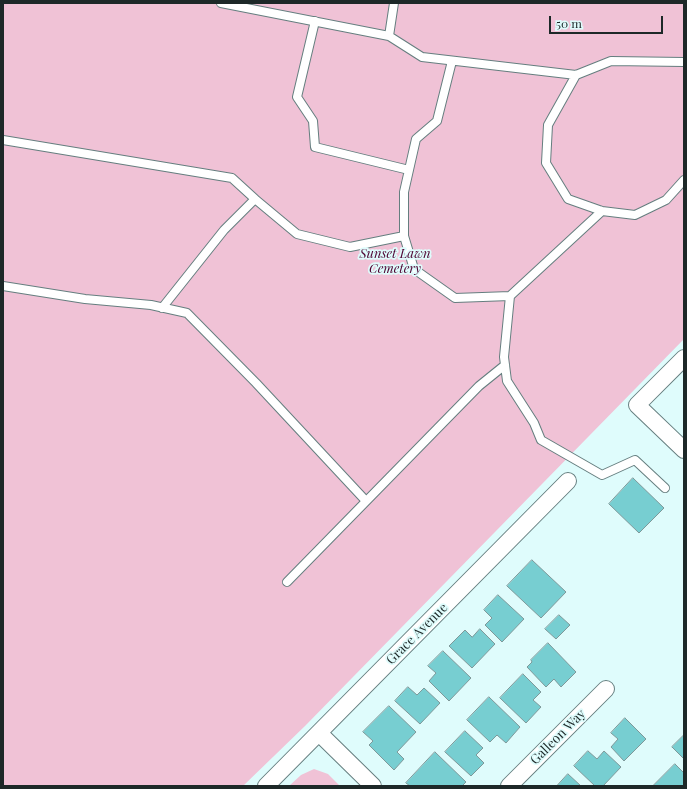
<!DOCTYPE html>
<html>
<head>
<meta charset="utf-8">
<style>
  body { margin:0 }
  #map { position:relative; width:687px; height:789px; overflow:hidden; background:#dffcfc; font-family:"Playfair Display",serif }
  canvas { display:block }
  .frame { position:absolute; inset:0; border:4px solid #1d2828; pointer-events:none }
  .scale { position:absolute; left:549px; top:16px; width:114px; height:18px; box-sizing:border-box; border:2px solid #1d2828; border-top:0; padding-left:5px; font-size:12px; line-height:14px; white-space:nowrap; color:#1d2828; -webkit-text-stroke:3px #dffcfc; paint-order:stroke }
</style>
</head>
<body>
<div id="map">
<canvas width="687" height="789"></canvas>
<div class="frame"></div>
<div class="scale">50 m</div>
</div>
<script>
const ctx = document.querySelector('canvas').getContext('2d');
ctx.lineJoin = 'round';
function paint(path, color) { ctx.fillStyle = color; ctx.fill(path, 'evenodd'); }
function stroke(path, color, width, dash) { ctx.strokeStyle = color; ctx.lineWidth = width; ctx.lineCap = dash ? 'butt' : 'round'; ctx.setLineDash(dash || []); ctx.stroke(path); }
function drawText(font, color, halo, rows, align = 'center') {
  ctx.font = font + ' "Playfair Display",serif'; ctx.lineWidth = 3.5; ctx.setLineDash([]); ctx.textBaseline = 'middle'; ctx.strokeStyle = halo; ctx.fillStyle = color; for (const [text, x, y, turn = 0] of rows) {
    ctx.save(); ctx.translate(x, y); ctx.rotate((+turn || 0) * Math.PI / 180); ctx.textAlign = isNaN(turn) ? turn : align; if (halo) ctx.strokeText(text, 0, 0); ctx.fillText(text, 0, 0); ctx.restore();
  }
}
paint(new Path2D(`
  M3,3H684V339L305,726L243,786H3Z
  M314,769L328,774L340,786H289L301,775Z`), '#f0c2d6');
const building = new Path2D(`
  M633,478L664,508L639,533L609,504Z
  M532,560L566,592L541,618L507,586Z
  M498,595L524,619L502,642L485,625L492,618L484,610Z
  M559,615L570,625L556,639L545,629Z
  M480,629L495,644L472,668L449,646L465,630L472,637Z
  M548,643L576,672L561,687L554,679L546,687L527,667L532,662L531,660Z
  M443,651L471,678L449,701L429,681L436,673L428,666Z
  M523,674L541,692L533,700L541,707L526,723L500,698Z
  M408,687L417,695L424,688L440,703L420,724L395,701Z
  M489,697L520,727L506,743L497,735L490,742L467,720Z
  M389,706L416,732L397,752L404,759L394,770L369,745L373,741L363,732Z
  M625,718L646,739L624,761L611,747L618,739L611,733Z
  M465,731L483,748L476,755L484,763L471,776L445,752Z
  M684,735V759L672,747Z
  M588,751L597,759L604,751L621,767L603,786H595L574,766Z
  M435,752L466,782L462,786H410L406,783Z
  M675,764L684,773V786H653Z
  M568,774L581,786H557Z`);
paint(building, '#77ced1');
stroke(building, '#7e9899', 1);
const service = new Path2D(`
  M221,3L389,36
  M394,3L389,36L422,57L576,75L611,61L684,62
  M315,21L297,97L313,121L315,147L409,170
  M452,61L437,121L416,139L404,192V236L414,269L455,298L510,296L602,211
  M576,75L548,125L546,163L568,199L602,211L635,215L666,200L684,180
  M3,140L232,178L255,199L224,230L162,308
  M255,199L297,234L350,247L404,236
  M3,286L85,299L151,305L187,313L256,383L366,501
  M510,296L504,357L507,381L534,423L541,440L602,475L635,460L665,488
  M287,582L479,386L505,365`);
const minor = new Path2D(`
  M684,358L637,405L684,450
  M319,733L373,786
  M266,786L568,481
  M509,786L606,689`);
stroke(service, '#657e7f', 10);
stroke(minor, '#657e7f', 18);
stroke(service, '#fff', 8);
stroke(minor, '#fff', 16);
drawText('italic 13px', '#4e0231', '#dffcfc', [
  ["Sunset Lawn",395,254],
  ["Cemetery",395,269]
]);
drawText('13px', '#1d2828', '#dffcfc', [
  ["Grace Avenue",417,634,-45],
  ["Galleon Way",558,737,-45]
]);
</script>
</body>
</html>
